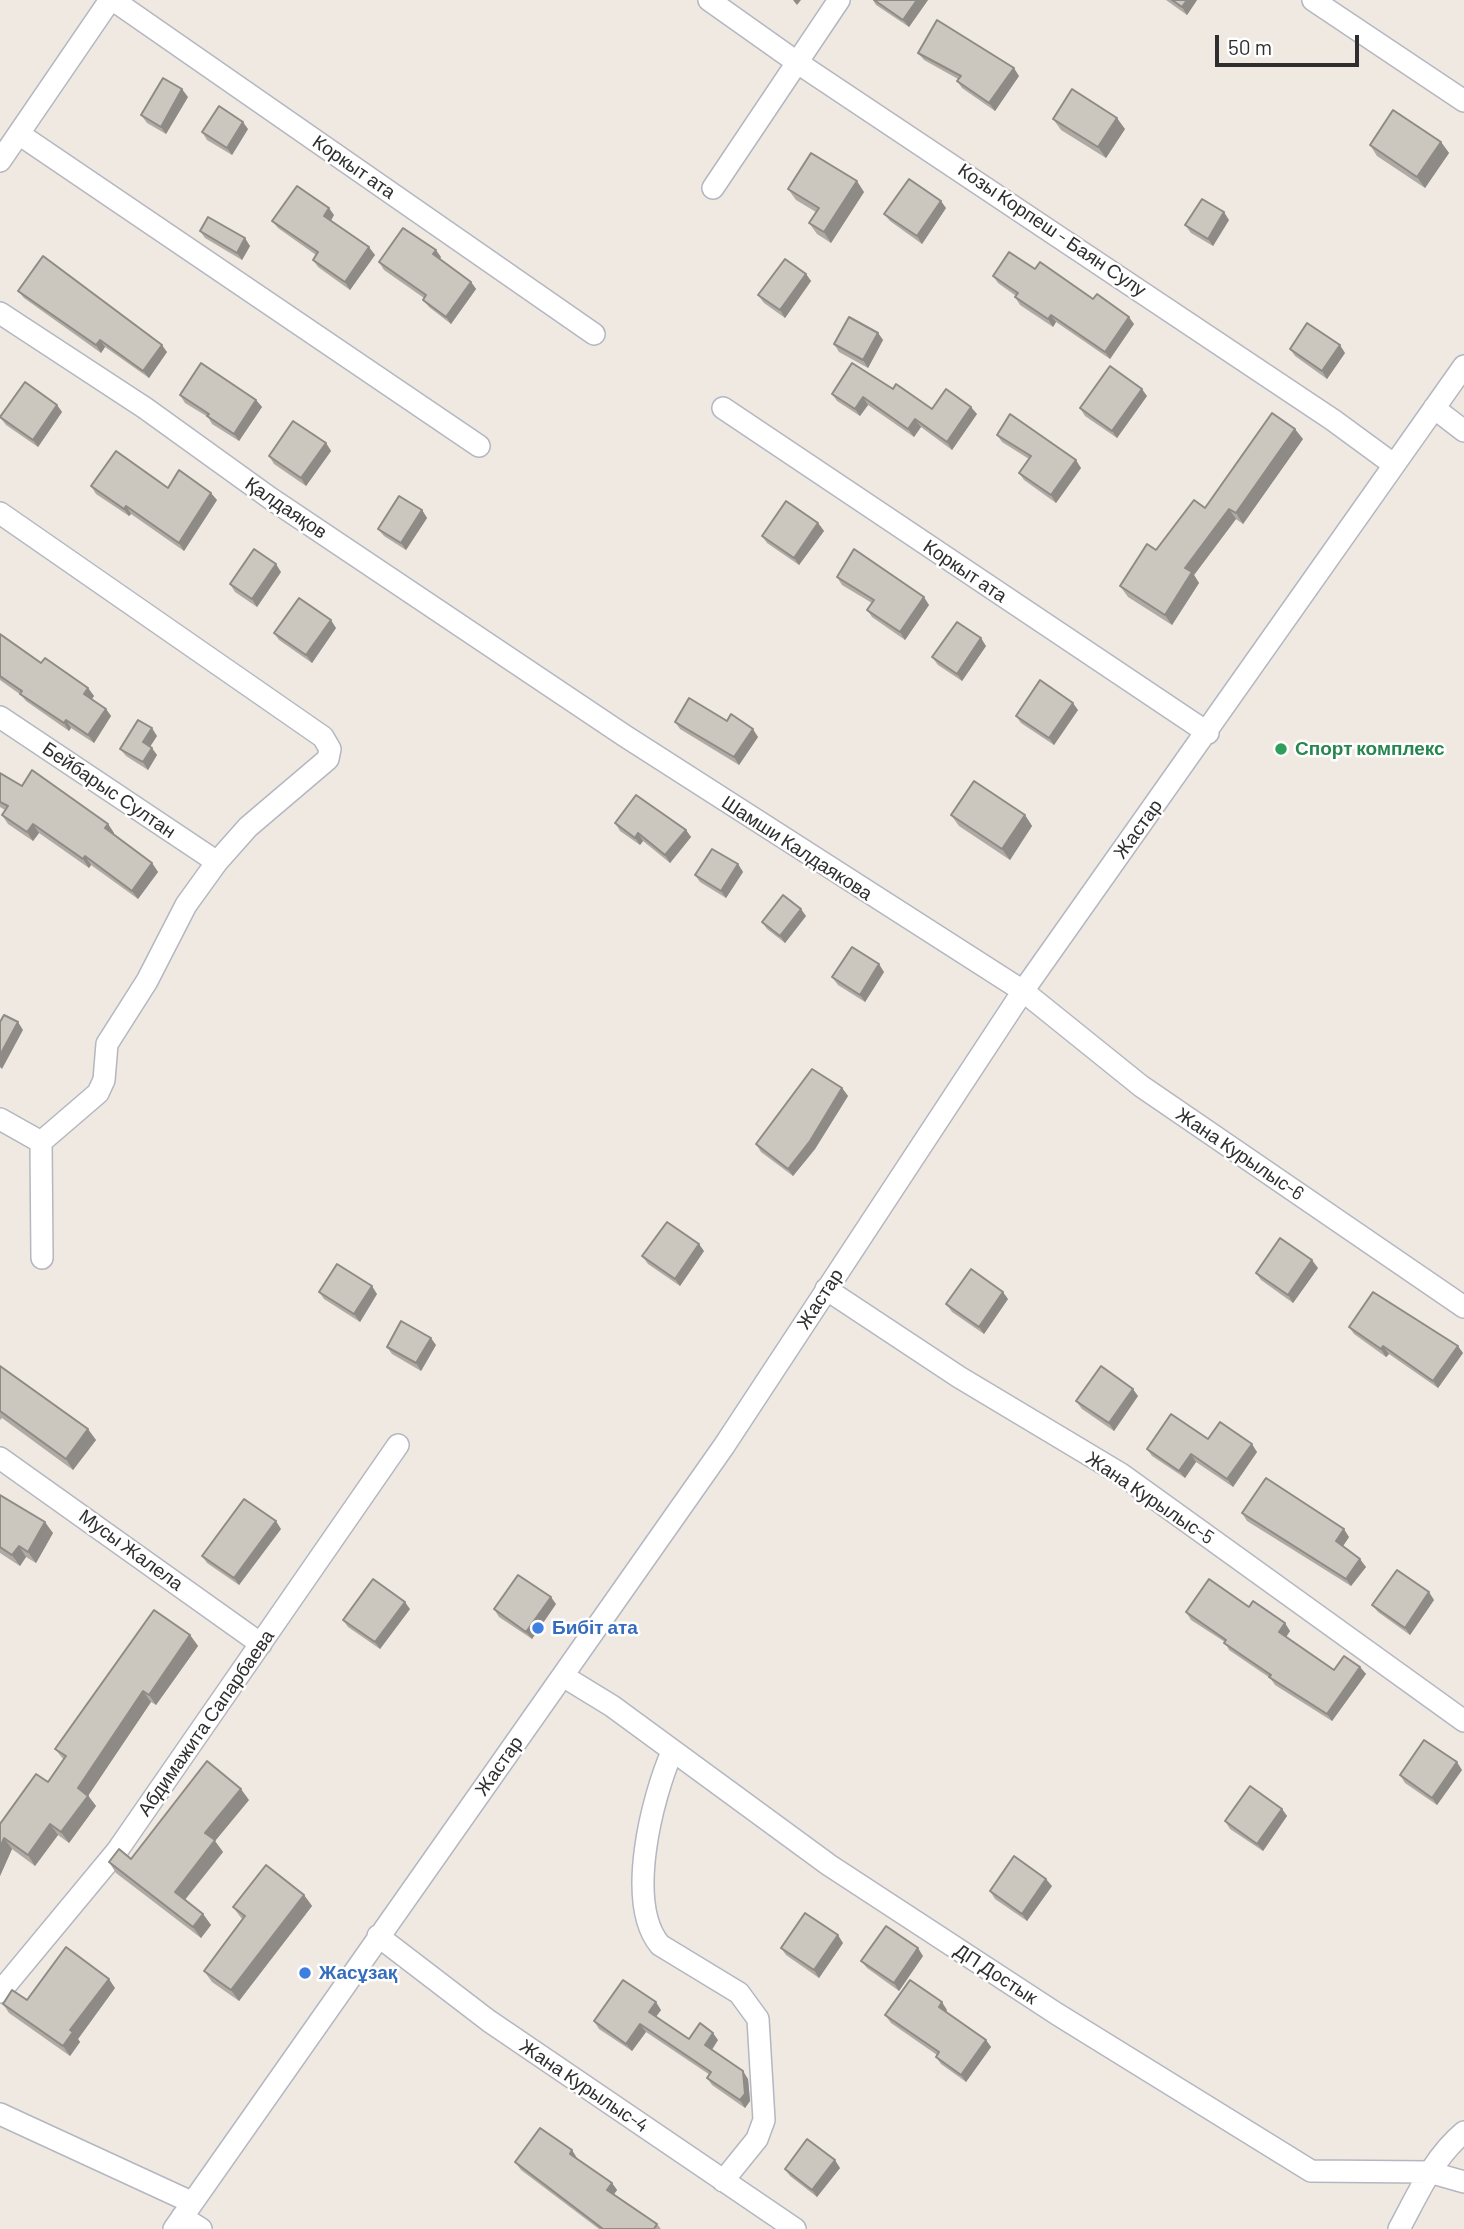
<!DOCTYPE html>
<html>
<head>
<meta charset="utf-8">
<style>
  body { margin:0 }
  #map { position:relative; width:1464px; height:2229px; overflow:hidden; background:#efe9e1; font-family:Barlow,sans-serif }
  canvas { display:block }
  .scale { position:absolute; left:1215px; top:35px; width:144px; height:32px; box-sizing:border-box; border:4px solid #2e2e2e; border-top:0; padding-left:9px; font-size:21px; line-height:24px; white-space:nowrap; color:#2e2e2e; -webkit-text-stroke:5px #fff; paint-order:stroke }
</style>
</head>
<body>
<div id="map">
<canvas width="1464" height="2229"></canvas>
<div class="scale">50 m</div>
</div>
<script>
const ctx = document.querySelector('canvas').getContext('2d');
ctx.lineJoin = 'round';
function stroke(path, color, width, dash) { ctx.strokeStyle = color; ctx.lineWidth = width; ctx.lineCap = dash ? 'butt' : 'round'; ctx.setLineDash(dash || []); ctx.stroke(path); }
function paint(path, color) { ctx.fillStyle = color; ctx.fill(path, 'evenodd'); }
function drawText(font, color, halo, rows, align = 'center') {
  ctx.font = font + ' Barlow,sans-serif'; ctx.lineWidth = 5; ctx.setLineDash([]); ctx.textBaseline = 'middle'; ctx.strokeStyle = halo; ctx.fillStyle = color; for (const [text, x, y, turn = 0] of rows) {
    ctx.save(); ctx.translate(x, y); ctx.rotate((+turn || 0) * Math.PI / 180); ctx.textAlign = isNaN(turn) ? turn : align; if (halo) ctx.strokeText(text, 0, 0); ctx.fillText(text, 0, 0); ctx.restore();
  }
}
const minor = new Path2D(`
  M113,0L594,334
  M709,0L798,63L1333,420L1393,464
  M1313,0L1464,101
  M19,134L479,446
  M0,161L110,0
  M713,188L839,0
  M0,313L145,408L270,498L625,736L1023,991L1141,1086L1464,1307
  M723,408L1208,733
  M1434,408L1464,431
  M0,513L323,737L330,749L328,759L248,827L217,862L186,905L147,981L107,1044L104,1080L98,1093L41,1142
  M0,717L217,862
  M0,1119L41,1142
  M41,1142L42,1258
  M826,1289L959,1377L1121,1474L1464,1721
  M0,1458L261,1644
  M563,1676L612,1706L829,1865L1057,2014L1311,2171L1429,2172L1464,2182
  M672,1752C652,1798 625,1903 660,1945L739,1993L758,2019L764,2120L757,2139L723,2181
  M378,1936L489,2021L795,2229
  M0,1992L117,1851L398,1445
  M0,2114L191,2202
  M182,2217L201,2229
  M174,2229L724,1446L1023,991L1464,366
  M1399,2229C1418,2194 1433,2158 1464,2132`);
stroke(minor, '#b4b7c1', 24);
stroke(minor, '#fff', 21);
paint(new Path2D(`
  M873,0H928L909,27L876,5Z
  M1166,0H1197L1187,15Z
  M918,53L1019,76L995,111L962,88L957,81L958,79L924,60Z
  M188,97L166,134L147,123L141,115Z
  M1053,119L1125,129L1106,158L1061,130Z
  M248,129L232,155L207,140L202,132Z
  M1441,142L1449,153L1425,188L1377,156L1370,145Z
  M788,189L864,192L831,243L817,234L809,223L816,212L796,200Z
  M946,208L922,244L890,221L884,214Z
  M334,215L331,221L375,255L350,290L318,267L313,260L316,255L278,228L272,221Z
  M1229,220L1213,246L1191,233L1185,225Z
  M200,231L250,246L242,260L205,238Z
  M441,257L440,259L471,282L476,289L451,324L429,307L423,300L424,298L384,270L379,262Z
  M1035,269L1093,299L1134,324L1110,359L1056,322L1053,327L1020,305L1015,297L1016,296L998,283L993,276Z
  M806,274L811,281L785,318L764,303L758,295Z
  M18,291L167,352L149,378L105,347L101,353L24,298Z
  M878,333L883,340L868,368L839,352L834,344Z
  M1290,349L1345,353L1327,379L1295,356Z
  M893,389L932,409L977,414L952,450L921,427L914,437L868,405L860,416L837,401L832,394Z
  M180,395L256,400L262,407L239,441L212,424L208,417L185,403Z
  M1147,396L1117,438L1085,416L1080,408Z
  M57,405L62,412L38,447L6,425L0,417Z
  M997,435L1081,468L1056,503L1024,480L1019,473L1029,459L1002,442Z
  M1303,439L1243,524L1236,519L1194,575L1199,583L1172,625L1128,597L1120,586L1156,550L1205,508Z
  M326,443L331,451L306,486L274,464L269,456Z
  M91,486L168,488L217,500L184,551L131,514L129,516L96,494Z
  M422,510L427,518L406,550L384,536L378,529Z
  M818,523L824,531L799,565L767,543L762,536Z
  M281,572L257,607L235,592L230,584Z
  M837,577L929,605L905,640L872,617L867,610L872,603L842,585Z
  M336,628L312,663L279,640L274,633Z
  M0,634L41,663L88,688L94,696L91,699L106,709L111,716L94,743L71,728L69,731L26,701L21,695L0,680Z
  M986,646L962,681L938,665L932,657Z
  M1078,710L1054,745L1021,723L1016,716Z
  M727,721L758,737L739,765L680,729L675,722Z
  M157,736L150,746L157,755L148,770L126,756L120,749Z
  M0,773L22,786L108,824L114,833L113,834L152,863L158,872L138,899L91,865L89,868L39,833L33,841L8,824L2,815L5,810L0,807Z
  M951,815H1025L1032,826L1010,860L959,826Z
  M615,823L686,830L691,837L670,863L643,841L640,845L620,831Z
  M738,864L743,872L726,898L700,882L695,875Z
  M806,916L785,943L767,929L762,922Z
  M884,972L865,1002L838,985L832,977Z
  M842,1088L848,1096L815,1149L793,1176L761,1152L756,1144Z
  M704,1251L680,1286L648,1264L642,1256Z
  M1318,1268L1293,1303L1261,1280L1256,1273Z
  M319,1292L377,1294L360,1322L324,1299Z
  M1008,1299L984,1334L952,1312L946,1304Z
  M1349,1327L1463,1353L1438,1388L1389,1354L1386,1357L1354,1334Z
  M436,1345L421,1371L392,1354L387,1347Z
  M0,1366L96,1440L73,1470L2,1418L0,1420Z
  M1138,1396L1114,1431L1082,1409L1076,1401Z
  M1208,1439L1257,1452L1233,1487L1196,1462L1185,1478L1152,1456L1147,1449Z
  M0,1495L53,1533L36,1563L26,1557L20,1566L0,1553Z
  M1242,1513L1349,1537L1343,1546L1366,1567L1351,1586L1247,1521Z
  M281,1529L239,1585L207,1563L202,1556Z
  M1434,1600L1410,1635L1378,1612L1372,1605Z
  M556,1604L532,1639L499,1617L494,1609Z
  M1249,1607L1290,1631L1286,1637L1334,1670L1360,1667L1366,1674L1332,1721L1275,1685L1270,1678L1229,1650L1225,1642L1191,1620L1186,1612Z
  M410,1609L380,1649L348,1627L343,1620Z
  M190,1635L198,1646L156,1705L151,1702L88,1795L96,1806L69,1843L58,1835L35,1866L12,1849L0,1876V1824L48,1782L64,1760L55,1749Z
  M1462,1770L1437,1805L1405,1783L1400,1775Z
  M249,1800L215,1841L223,1852L185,1900L203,1914L211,1925L201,1938L116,1873L109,1862L131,1859Z
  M1282,1809L1287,1816L1263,1851L1230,1829L1225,1821Z
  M1052,1886L1027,1921L995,1899L990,1891Z
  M304,1895L312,1906L239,2001L212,1982L204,1971L242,1919L233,1907Z
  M843,1943L819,1978L786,1955L781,1948Z
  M923,1956L899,1991L867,1968L861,1961Z
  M115,1988L78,2039L80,2042L70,2056L9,2013L3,2004Z
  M661,2010L656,2017L689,2039L718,2040L712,2050L748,2079L750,2101L745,2108L712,2085L707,2078L710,2075L646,2032L632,2051L599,2029L594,2021Z
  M947,2010L946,2012L986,2040L991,2047L966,2082L941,2064L936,2057L937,2055L891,2023L885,2015Z
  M577,2158V2159L612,2183L617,2190L614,2194L657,2224L661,2229H599L521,2170L515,2162Z
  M840,2168L817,2197L790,2176L785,2169Z`), '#afaba4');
paint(new Path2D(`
  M793,0H801L797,5Z
  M917,0H928L909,27L903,20Z
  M1187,0H1197L1187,15L1182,7Z
  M1014,68L1019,76L995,111L989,103Z
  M182,89L188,97L166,134L161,127Z
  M1117,118L1125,129L1106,158L1098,147Z
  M243,122L248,129L232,155L227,148Z
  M1441,142L1449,153L1425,188L1417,177Z
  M857,181L864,192L831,243L824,232Z
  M941,201L946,208L922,244L917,236Z
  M329,208L334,215L329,223L324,216Z
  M1224,212L1229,220L1213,246L1208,239Z
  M245,238L250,246L242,260L237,253Z
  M369,247L375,255L350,290L345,282Z
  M436,250L441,257L438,261L433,254Z
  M806,274L811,281L785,318L780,310Z
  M471,282L476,289L451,324L446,317Z
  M1051,315L1056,322L1053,327L1048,319Z
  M1129,317L1134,324L1110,359L1105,352Z
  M878,333L883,340L868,368L863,360Z
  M100,340L105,347L101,353L96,345Z
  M162,345L167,352L149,378L143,371Z
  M1340,345L1345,353L1327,379L1322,371Z
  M1142,389L1147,396L1117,438L1112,431Z
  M863,397L868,405L860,416L855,409Z
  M256,400L262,407L239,441L234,434Z
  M57,405L62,412L38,447L33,440Z
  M971,407L977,414L952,450L947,442Z
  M915,419L921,427L914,437L908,429Z
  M1295,429L1303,439L1243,524L1236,513Z
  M326,443L331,451L306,486L301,478Z
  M1076,460L1081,468L1056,503L1051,495Z
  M211,493L217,500L184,551L179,543Z
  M126,506L131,514L129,516L124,509Z
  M1229,509L1236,519L1194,575L1199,583L1172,625L1165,615L1185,568Z
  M422,510L427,518L406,550L401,543Z
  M818,523L824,531L799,565L794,558Z
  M276,564L281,572L257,607L252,599Z
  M924,597L929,605L905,640L900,632Z
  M331,620L336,628L312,663L306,655Z
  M981,638L986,646L962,681L957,674Z
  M88,688L94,696L90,702L84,694Z
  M1073,703L1078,710L1054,745L1049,738Z
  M106,709L111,716L94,743L88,735Z
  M66,720L71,728L69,731L64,723Z
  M152,728L157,736L148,750L143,742Z
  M753,729L758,737L739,765L734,757Z
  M152,748L157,755L148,770L143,762Z
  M1025,815L1032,826L1010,860L1002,849Z
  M33,824L39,833L33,841L27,832Z
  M108,824L114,833L111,837L105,828Z
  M686,830L691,837L670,863L665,855Z
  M638,833L643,841L640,845L635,838Z
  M85,856L91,865L89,868L83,859Z
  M152,863L158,872L138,899L132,891Z
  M738,864L743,872L726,898L721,891Z
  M801,909L806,916L785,943L780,936Z
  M879,964L884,972L865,1002L860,995Z
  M18,1022L23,1030L2,1069L0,1067V1055Z
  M842,1088L848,1096L815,1149L793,1176L788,1169Z
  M699,1244L704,1251L680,1286L675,1279Z
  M1312,1260L1318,1268L1293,1303L1288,1295Z
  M372,1286L377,1294L360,1322L354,1314Z
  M1003,1292L1008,1299L984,1334L979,1327Z
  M431,1338L436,1345L421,1371L416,1363Z
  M1383,1346L1389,1354L1386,1357L1381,1349Z
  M1458,1346L1463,1353L1438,1388L1433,1381Z
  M1133,1389L1138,1396L1114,1431L1109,1423Z
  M88,1429L96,1440L73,1470L66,1459Z
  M1252,1444L1257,1452L1233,1487L1227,1479Z
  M1191,1454L1196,1462L1185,1478L1179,1471Z
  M276,1521L281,1529L239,1585L234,1578Z
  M45,1522L53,1533L36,1563L28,1552Z
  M1344,1529L1349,1537L1341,1549L1336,1541Z
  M19,1546L26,1557L20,1566L12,1555Z
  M1360,1559L1366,1567L1351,1586L1346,1579Z
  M1429,1592L1434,1600L1410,1635L1405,1628Z
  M551,1597L556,1604L532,1639L526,1632Z
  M405,1602L410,1609L380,1649L375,1642Z
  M1285,1623L1290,1631L1284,1640L1279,1632Z
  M190,1635L198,1646L156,1705L149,1695Z
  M1360,1667L1366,1674L1332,1721L1327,1714Z
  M143,1691L151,1702L86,1799L88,1796L96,1806L69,1843L61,1832L78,1788Z
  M1457,1762L1462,1770L1437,1805L1432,1798Z
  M241,1789L249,1800L215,1841L223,1852L182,1903L175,1892L205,1833Z
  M1282,1809L1287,1816L1263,1851L1257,1844Z
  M50,1824L58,1835L35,1866L28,1855Z
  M4,1838L12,1849L0,1876V1848Z
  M1046,1879L1052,1886L1027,1921L1022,1914Z
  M304,1895L312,1906L239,2001L231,1990Z
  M203,1914L211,1925L201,1938L193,1927Z
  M838,1935L843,1943L819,1978L814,1970Z
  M918,1948L923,1956L899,1991L894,1983Z
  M109,1979L115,1988L78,2039L80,2042L70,2056L63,2046L70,2030Z
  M656,2002L661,2010L654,2019L649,2012Z
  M942,2002L947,2010L944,2014L939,2007Z
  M640,2024L646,2032L632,2051L626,2044Z
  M713,2033L718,2040L710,2052L705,2045Z
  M986,2040L991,2047L966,2082L961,2075Z
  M743,2071L748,2079L750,2101L745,2108L740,2100Z
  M572,2150L577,2158L575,2161L570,2154Z
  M835,2160L840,2168L817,2197L812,2190Z
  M612,2183L617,2190L612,2197L607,2190Z`), '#8e8b86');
const building = new Path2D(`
  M874,0H917L903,20Z
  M1172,0H1187L1182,7Z
  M937,20L1014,68L989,103L957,81L961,76L918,53Z
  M163,78L182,89L161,127L141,115Z
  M1072,89L1117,118L1098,147L1053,119Z
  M219,106L243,122L227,148L202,132Z
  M1393,110L1441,142L1417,177L1370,145Z
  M811,153L857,181L824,232L809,223L819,208L788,189Z
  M909,179L941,201L917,236L884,214Z
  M297,186L329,208L324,216L369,247L345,282L313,260L318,252L272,221Z
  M1202,199L1224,212L1208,239L1185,225Z
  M208,217L245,238L237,253L200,231Z
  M403,228L436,250L433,254L471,282L446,317L423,300L426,295L379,262Z
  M1009,252L1035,269L1040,262L1093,299L1097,294L1129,317L1105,352L1051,315L1048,319L1015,297L1018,293L993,276Z
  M43,256L162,345L143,371L100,340L96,345L18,291Z
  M785,259L806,274L780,310L758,295Z
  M849,317L878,333L863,360L834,344Z
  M1307,323L1340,345L1322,371L1290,349Z
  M201,363L256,400L234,434L207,416L209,414L180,395Z
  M852,363L893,389L896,384L932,409L946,389L971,407L947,442L915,419L908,429L863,397L855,409L832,394Z
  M1110,366L1142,389L1112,431L1080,408Z
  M25,382L57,405L33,440L0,417Z
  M1272,413L1295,429L1236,513L1229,509L1185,568L1192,572L1165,615L1120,586L1147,544L1156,550L1194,500L1205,508Z
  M1010,414L1076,460L1051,495L1019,473L1031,456L997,435Z
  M293,421L326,443L301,478L269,456Z
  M116,451L168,488L179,470L211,493L179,543L126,506L124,509L91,486Z
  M399,496L422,510L401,543L378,529Z
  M786,501L818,523L794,558L762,536Z
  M254,549L276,564L252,599L230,584Z
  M854,549L924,597L900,632L867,610L874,600L837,577Z
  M299,598L331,620L306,655L274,633Z
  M957,622L981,638L957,674L932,657Z
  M0,634L41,663L45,658L88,688L84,694L106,709L88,735L66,720L64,723L20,694L22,691L0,676Z
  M1040,680L1073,703L1049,738L1016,716Z
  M689,698L727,721L731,714L753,729L734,757L675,722Z
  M138,720L152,728L143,742L152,748L143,762L120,749Z
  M32,770L108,824L105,828L152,863L132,891L85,856L83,859L33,824L27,832L2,815L8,806L0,802V773L22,786Z
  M974,781L1025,815L1002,849L951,815Z
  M636,795L686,830L665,855L638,833L635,838L615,823Z
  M712,849L738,864L721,891L695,875Z
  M783,895L801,909L780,936L762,922Z
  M852,947L879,964L860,995L832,977Z
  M4,1015L18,1022L0,1055V1022Z
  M812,1069L842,1088L810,1141L788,1169L756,1144Z
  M667,1222L699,1244L675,1279L642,1256Z
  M1280,1238L1312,1260L1288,1295L1256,1273Z
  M337,1264L372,1286L354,1314L319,1292Z
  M971,1269L1003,1292L979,1327L946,1304Z
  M1373,1292L1458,1346L1433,1381L1383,1346L1381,1349L1349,1327Z
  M401,1321L431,1338L416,1363L387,1347Z
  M0,1366L88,1429L66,1459L0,1411Z
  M1101,1366L1133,1389L1109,1423L1076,1401Z
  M1171,1414L1208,1439L1220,1422L1252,1444L1227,1479L1191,1454L1179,1471L1147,1449Z
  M1266,1478L1344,1529L1336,1541L1360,1559L1346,1579L1242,1513Z
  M0,1495L45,1522L28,1552L19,1546L12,1555L0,1547Z
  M244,1499L276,1521L234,1578L202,1556Z
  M1397,1570L1429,1592L1405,1628L1372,1605Z
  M518,1575L551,1597L526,1632L494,1609Z
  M373,1579L405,1602L375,1642L343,1620Z
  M1209,1579L1249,1607L1253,1601L1285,1623L1279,1632L1334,1670L1344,1656L1360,1667L1327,1714L1269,1677L1271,1675L1224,1643L1226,1640L1186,1612Z
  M154,1610L190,1635L149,1695L143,1691L78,1788L88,1796L61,1832L50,1824L28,1855L4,1838L0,1848V1824L36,1774L48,1782L66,1756L55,1749Z
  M1424,1740L1457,1762L1432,1798L1400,1775Z
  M207,1761L241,1789L205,1833L215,1840L175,1892L203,1914L193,1927L109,1862L119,1849L131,1859Z
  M1250,1786L1282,1809L1257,1844L1225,1821Z
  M1014,1856L1046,1879L1022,1914L990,1891Z
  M266,1865L304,1895L231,1990L204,1971L245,1916L233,1907Z
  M805,1913L838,1935L814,1970L781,1948Z
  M886,1926L918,1948L894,1983L861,1961Z
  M66,1947L109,1979L70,2030L73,2032L63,2046L3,2004L12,1990L27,2000Z
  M623,1980L656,2002L649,2012L689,2039L700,2023L713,2033L705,2045L743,2071L745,2094L740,2100L707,2078L711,2072L640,2024L626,2044L594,2021Z
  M910,1980L942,2002L939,2007L986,2040L961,2075L936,2057L939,2052L885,2015Z
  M540,2128L572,2150L570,2154L612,2183L607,2190L657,2224L654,2229H603L515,2162Z
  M807,2139L835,2160L812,2190L785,2169Z`);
paint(building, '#cbc7bf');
stroke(building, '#8e8b86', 2);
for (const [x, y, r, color] of [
  [1281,749,7,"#2e9e5b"],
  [538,1628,7,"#3f7fe0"],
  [305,1973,7,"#3f7fe0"]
]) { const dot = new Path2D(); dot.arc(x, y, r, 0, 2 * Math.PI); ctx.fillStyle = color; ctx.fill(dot); stroke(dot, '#fff', 2.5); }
drawText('19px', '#2e2e2e', '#fff', [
  ["Коркыт ата",354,167,35],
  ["Козы Корпеш - Баян Сулу",1052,230,34],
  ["Қалдаяқов",286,508,34],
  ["Коркыт ата",965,571,34],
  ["Бейбарыс Султан",109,790,34],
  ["Жастар",1138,829,-54],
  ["Шамши Калдаякова",797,848,33],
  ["Жана Курылыс-6",1240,1154,34],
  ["Жастар",820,1299,-57],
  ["Жана Курылыс-5",1150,1498,34],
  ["Мусы Жалела",131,1550,36],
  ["Абдимажита Сапарбаева",206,1723,-55],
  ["Жастар",499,1766,-55],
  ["ДП Достык",996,1974,33],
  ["Жана Курылыс-4",584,2086,34]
]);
drawText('bold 19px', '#27864d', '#fff', [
  ["Спорт комплекс",1295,749]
], 'left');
drawText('bold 19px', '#366cbe', '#fff', [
  ["Бибіт ата",552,1628],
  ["Жасұзақ",319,1973]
], 'left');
</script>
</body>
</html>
